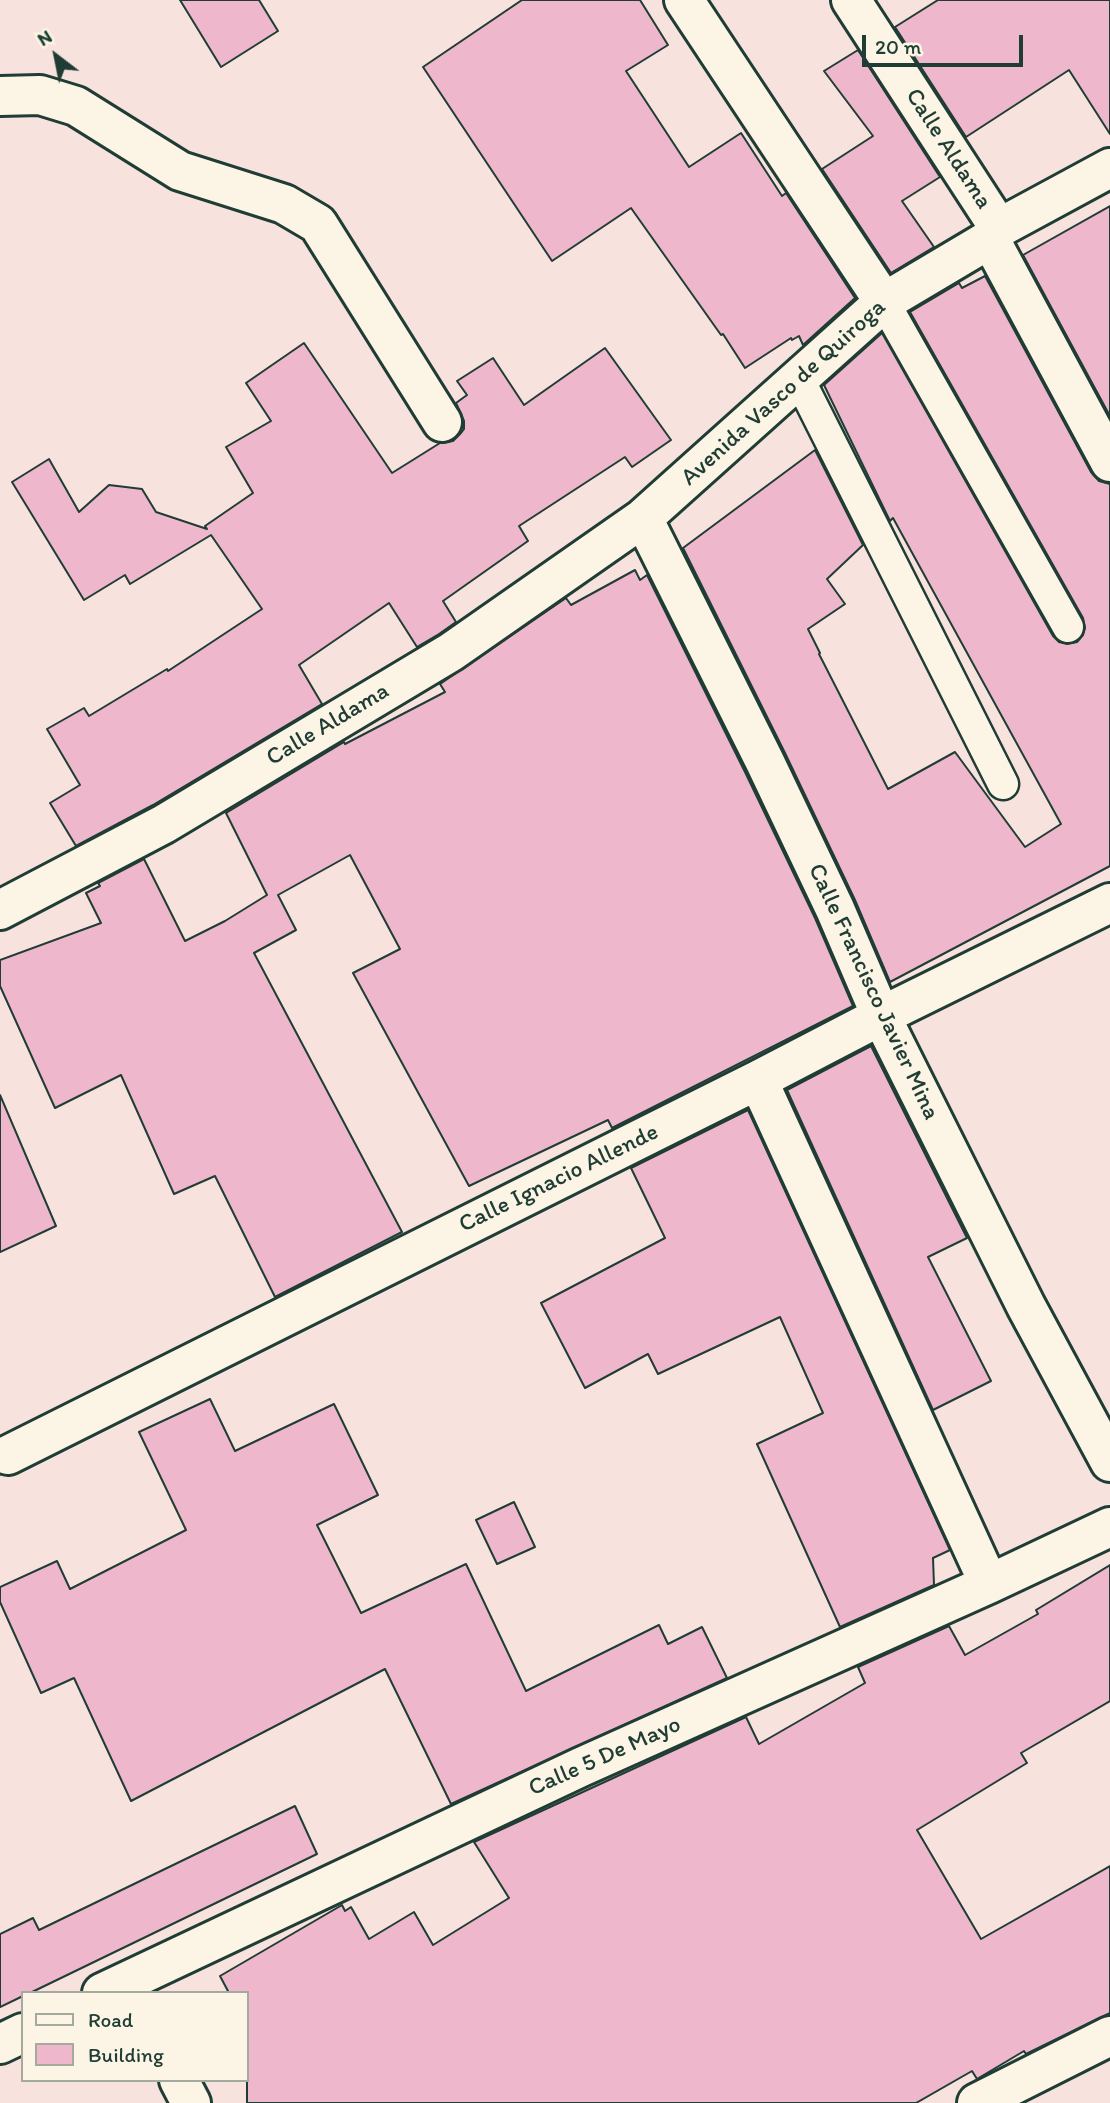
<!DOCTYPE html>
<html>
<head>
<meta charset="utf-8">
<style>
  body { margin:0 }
  #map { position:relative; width:1110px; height:2103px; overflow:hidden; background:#f8e2dd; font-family:Itim,sans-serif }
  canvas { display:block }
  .legend { position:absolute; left:21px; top:1991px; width:228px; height:91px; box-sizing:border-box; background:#fcf5e5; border:2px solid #a4ab9e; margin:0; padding:9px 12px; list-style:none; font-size:21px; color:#1f3d34 }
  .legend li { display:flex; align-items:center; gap:14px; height:35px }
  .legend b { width:35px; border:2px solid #a4ab9e }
  .north { position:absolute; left:21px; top:21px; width:70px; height:70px; -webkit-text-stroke:5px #fcf5e5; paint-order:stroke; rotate:328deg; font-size:19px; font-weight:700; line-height:28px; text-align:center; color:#1f3d34 }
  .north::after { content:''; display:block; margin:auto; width:24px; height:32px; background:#1f3d34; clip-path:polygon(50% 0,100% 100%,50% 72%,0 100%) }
  .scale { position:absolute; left:862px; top:35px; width:161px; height:32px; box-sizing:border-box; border:4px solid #1f3d34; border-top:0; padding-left:9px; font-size:21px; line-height:24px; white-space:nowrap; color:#1f3d34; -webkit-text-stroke:5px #fcf5e5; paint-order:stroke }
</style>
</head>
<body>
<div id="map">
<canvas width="1110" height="2103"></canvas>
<ul class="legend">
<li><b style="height:9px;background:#fcf5e5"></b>Road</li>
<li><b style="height:19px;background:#efb7cb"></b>Building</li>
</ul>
<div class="north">N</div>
<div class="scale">20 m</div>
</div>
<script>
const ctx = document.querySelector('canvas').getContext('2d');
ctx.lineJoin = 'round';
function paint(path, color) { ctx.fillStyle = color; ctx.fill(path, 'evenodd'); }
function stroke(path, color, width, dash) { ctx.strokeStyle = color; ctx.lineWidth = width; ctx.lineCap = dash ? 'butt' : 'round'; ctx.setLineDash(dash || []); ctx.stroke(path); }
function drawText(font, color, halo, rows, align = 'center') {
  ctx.font = font + ' Itim,sans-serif'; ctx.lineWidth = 5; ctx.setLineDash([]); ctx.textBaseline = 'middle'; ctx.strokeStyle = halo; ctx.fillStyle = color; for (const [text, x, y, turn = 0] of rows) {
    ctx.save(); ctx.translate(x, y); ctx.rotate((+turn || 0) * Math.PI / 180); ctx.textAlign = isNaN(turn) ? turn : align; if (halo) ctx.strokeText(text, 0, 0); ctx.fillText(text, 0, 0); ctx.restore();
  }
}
const building = new Path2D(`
  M180,0H259L278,31L221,67Z
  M522,0H640L668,45L626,71L689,167L741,133L782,196L786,193L855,298L803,345L799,336L792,340L791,338L745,368L723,334L721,335L631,208L552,261L423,67Z
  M938,0H1110V134L1069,70L966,137L895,27Z
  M858,50L940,177L902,201L934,247L891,273L822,169L873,136L824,71Z
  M1110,206V416L1023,255Z
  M985,276L1091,472L1099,481L1110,484V866L890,982L855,900L785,753L683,548L815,450L863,545L827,579L845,604L808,629L820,653L819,654L888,789L955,752L1025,847L1061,824L893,518L890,521L824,385L882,333L1053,636L1059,642L1067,644L1077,642L1083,635L1085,628L1083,618L910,312L959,283L962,288Z
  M304,343L392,473L440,443L453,441L461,433L464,429V421L456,403L467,395L457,381L493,358L524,405L605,348L671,440L632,467L625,457L519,526L528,541L443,601L456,622L439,634L417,647L389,603L299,665L322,704L153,805L76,846L50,803L80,785L47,729L84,708L89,716L167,669L168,671L262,609L211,535L130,584L125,575L84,600L12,482L49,459L79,512L109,485L142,489L156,512L207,529L205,526L253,493L226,447L271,421L246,383Z
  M635,570L640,580L647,575L745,772L815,918L853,1006L612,1128L608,1120L469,1186L353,973L400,949L350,855L278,895L296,930L254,953L402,1232L275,1297L215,1176L174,1194L121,1075L55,1108L0,986V960L101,923L86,893L100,886L98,883L144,859L185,941L225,921L267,895L226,813L344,742L345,744L445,692L440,684L566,598L571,605Z
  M871,1046L967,1238L928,1257L991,1381L933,1410L787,1090Z
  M0,1095L56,1226L0,1252Z
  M748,1110L950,1550L933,1558L934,1585L840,1627L757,1444L823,1413L780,1317L658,1374L648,1354L585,1388L541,1303L665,1238L631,1168Z
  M210,1399L235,1451L334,1404L378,1495L317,1525L361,1613L466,1564L526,1691L659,1625L668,1644L702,1627L727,1678L451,1804L385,1669L131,1801L74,1678L41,1693L0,1602V1587L57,1561L70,1589L186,1530L139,1432Z
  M514,1502L535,1547L497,1564L476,1520Z
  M1110,1565V1701L1021,1753L1027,1763L917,1830L981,1939L1110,1866V2013L1026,2054L1024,2051L977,2079L972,2071L916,2103H247V1993H229L220,1976L342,1905L345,1911L351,1907L369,1939L414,1912L433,1945L509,1898L474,1842L746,1717L759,1744L865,1683L858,1667L949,1626L965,1655L1038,1614L1036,1610Z
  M295,1806L317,1854L30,1993H23V1996L0,2007V1934L33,1918L39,1930Z`);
paint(building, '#efb7cb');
stroke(building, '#1f3d34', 2);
const lane = new Path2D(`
  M884,302L1068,627
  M799,379L1003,784`);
const street = new Path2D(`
  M684,0L884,302
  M851,0L999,228
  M0,96L40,95L76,106L180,171L284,204L318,224L442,422
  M990,239L1110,462
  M643,518L765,762L835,909L881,1016L1026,1306L1110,1462
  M0,910L164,824L451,652L643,518L884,302L990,239L999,228L1110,168
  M758,1080L989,1584
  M8,1455L758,1080L881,1016L1110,903
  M102,1993L581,1767L989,1584L1110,1527
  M0,2044L23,2033
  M179,2080L191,2103
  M977,2103L1110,2036`);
stroke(lane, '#1f3d34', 35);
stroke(street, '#1f3d34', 44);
stroke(lane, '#fcf5e5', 30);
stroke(street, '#fcf5e5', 38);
drawText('24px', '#1f3d34', '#fcf5e5', [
  ["Calle Aldama",948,149,57],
  ["Avenida Vasco de Quiroga",784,393,-42],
  ["Calle Aldama",328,725,-31],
  ["Calle Francisco Javier Mina",873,992,65],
  ["Calle Ignacio Allende",559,1179,-26],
  ["Calle 5 De Mayo",605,1757,-24]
]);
</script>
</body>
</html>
